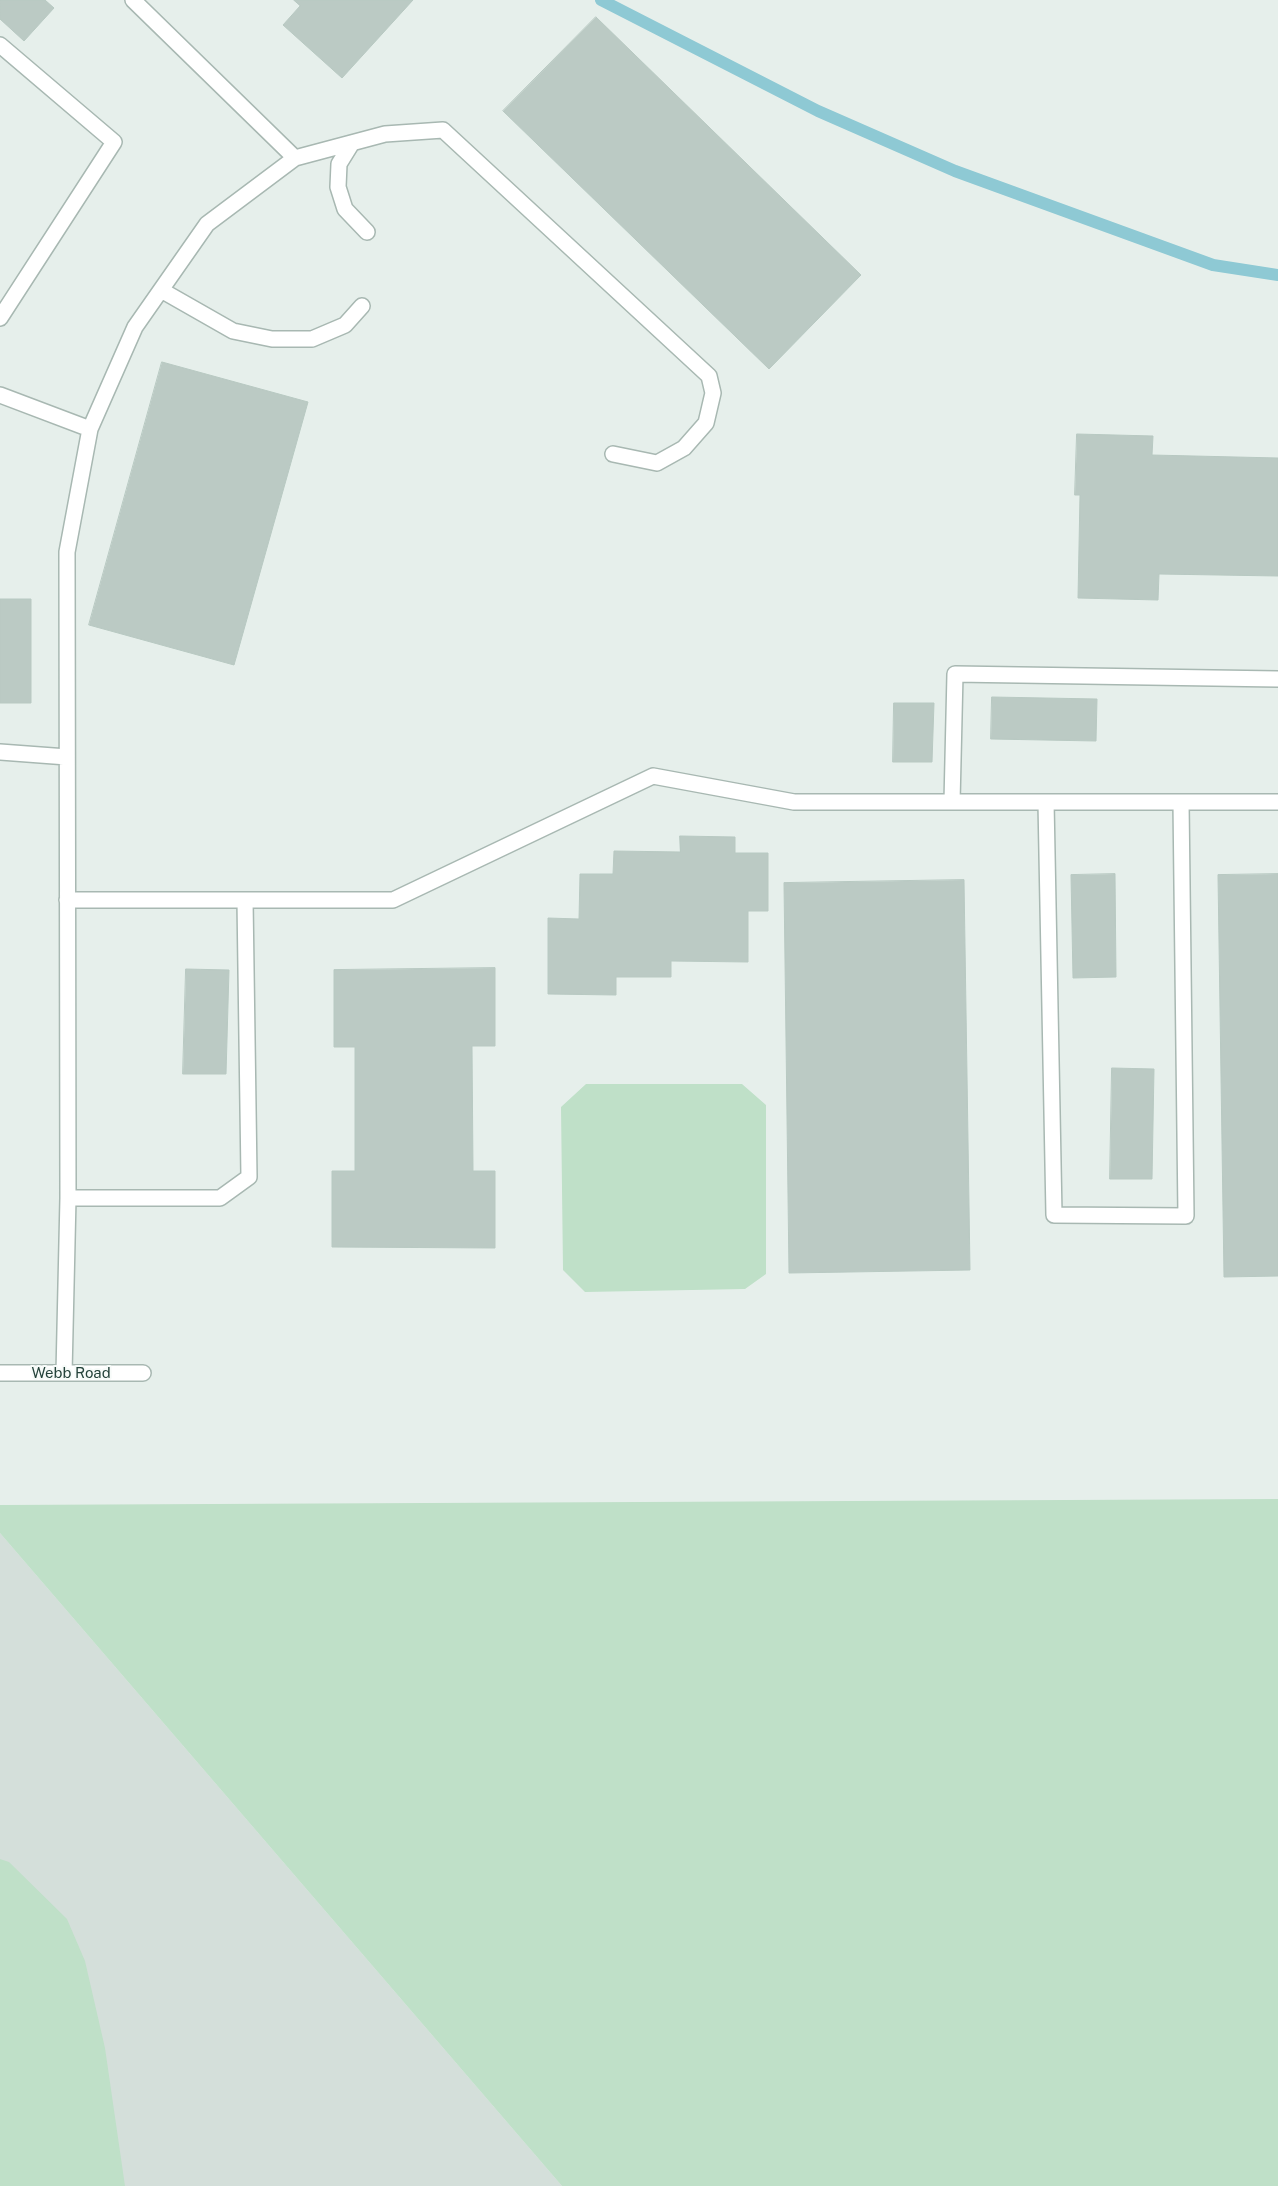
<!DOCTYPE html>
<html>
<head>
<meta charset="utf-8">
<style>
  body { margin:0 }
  canvas { display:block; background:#e6efeb }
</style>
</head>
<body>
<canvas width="1278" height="2186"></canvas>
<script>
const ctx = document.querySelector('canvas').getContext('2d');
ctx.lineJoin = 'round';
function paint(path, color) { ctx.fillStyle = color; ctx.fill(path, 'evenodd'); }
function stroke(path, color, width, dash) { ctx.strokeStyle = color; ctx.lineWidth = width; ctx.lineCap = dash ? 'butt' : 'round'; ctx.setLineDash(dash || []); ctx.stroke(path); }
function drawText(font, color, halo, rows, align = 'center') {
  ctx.font = font + ' "Public Sans",sans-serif'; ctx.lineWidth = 4; ctx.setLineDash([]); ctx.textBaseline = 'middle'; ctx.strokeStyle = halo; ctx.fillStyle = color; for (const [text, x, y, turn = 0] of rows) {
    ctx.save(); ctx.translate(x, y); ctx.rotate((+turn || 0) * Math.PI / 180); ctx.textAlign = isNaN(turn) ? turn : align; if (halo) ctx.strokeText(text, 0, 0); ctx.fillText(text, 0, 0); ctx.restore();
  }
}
paint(new Path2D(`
  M0,1533L562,2186H0Z`), '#d4dfda');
paint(new Path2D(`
  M586,1084H742L766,1105V1274L745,1289L585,1292L563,1270L561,1107Z
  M1278,1499V2186H562L0,1533V1505Z
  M0,1859L9,1862L67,1919L85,1961L105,2048L125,2186H0Z`), '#bfe0c8');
stroke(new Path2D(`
  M601,0L818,111L955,171L1213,265L1278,275`), '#8ec9d4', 12);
const building = new Path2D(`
  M0,0H45L54,8L24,41L0,19Z
  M294,0H413L342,78L283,25L300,6Z
  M596,17L861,275L769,369L503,111Z
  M162,362L308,402L234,665L89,625Z
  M1077,434L1153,436L1152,455L1278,458V576L1159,574L1158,600L1078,598L1080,495H1075Z
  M0,599H31V703H0Z
  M992,697L1097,699L1096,741L991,739Z
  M894,703H934L932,762H893Z
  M680,836L735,837V853H768V911H748V962L671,961V977H616V995L548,994V918L579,919L580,874H613L614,851L680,852Z
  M1115,874L1116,977L1073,978L1071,875Z
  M1278,874V1276L1224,1277L1218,875Z
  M964,880L970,1270L789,1273L784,883Z
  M495,968V1046H472L473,1171H495V1248L332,1247V1171H355V1047H334V970Z
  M186,969L229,970L226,1074H183Z
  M1112,1068L1154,1069L1152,1179H1110Z`);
paint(building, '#bbcac4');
stroke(building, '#b8c9c2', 1);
const minor = new Path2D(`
  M133,0L295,158
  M0,45L114,142L0,318
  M352,143L339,164L338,187L345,209L367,232
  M161,290L233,331L272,339H312L345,325L362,306
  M0,395L90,429
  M0,752L67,757
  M952,802L955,674L1278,679
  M1046,802L1054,1215L1186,1216L1181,802
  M67,900H393L653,776L794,802H1278
  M68,1198H220L249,1177L245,900
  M0,1373H143
  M64,1373L68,1198L67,552L90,429L135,327L207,224L295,158L385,134L443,130L709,376L713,393L706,423L684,448L657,463L613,454`);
stroke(minor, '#a8b8b2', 18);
stroke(minor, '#fff', 15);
drawText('15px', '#24423a', '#f7fbf9', [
  ["Webb Road",71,1373]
]);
</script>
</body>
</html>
